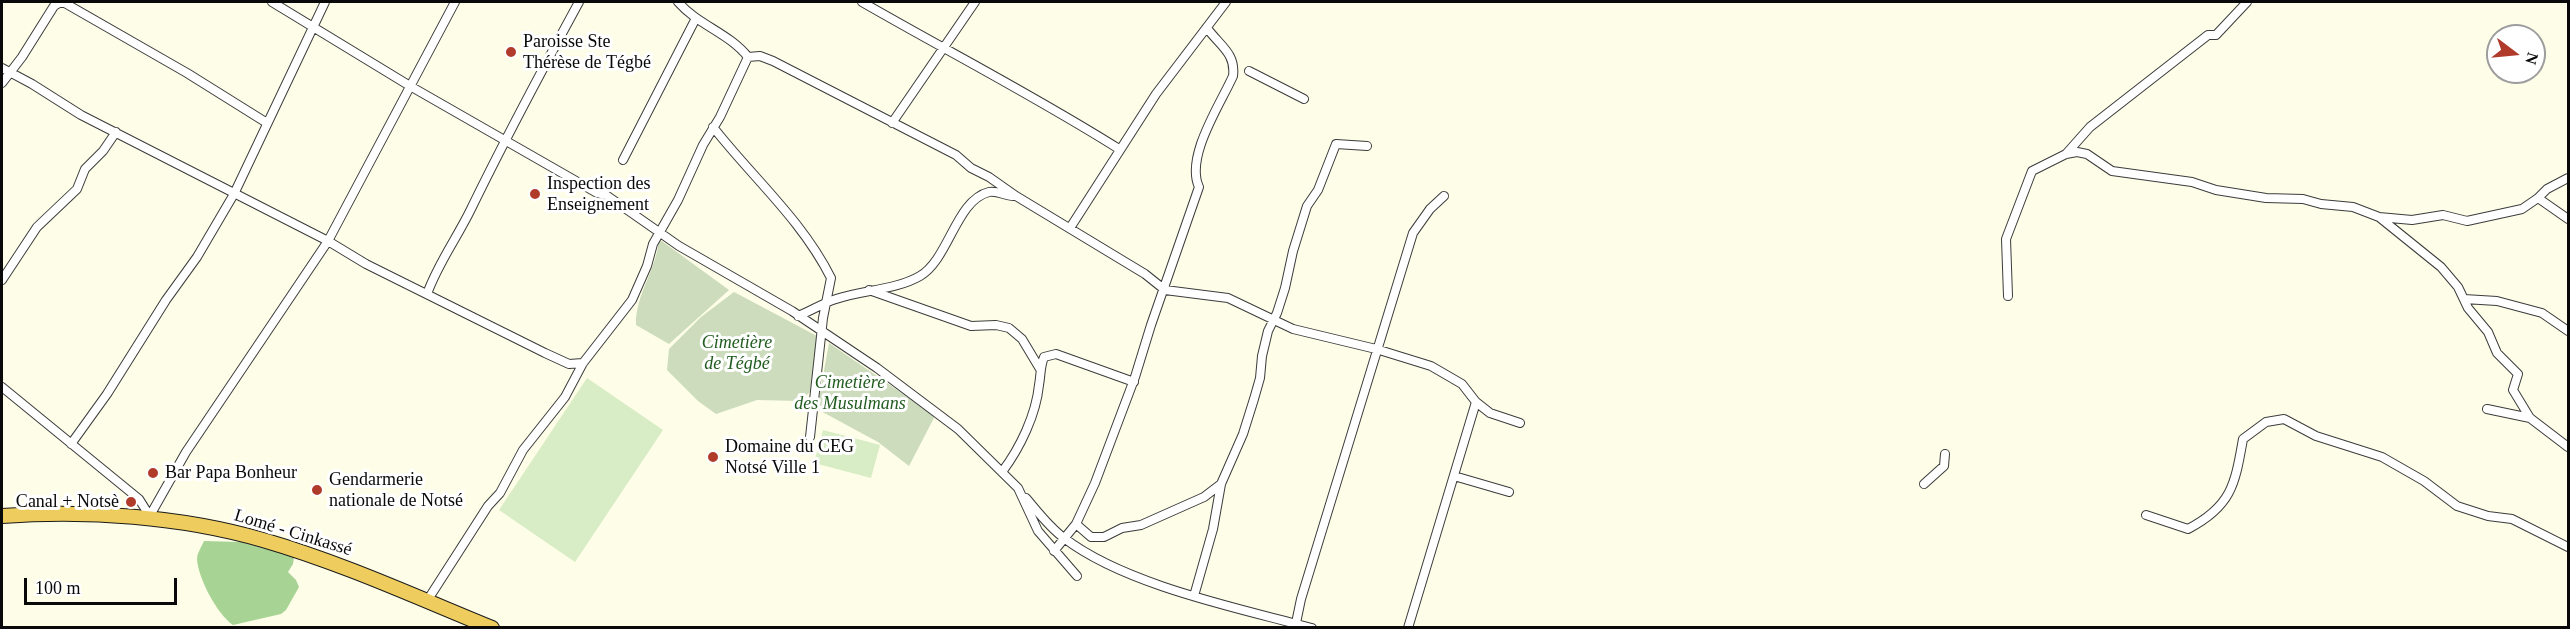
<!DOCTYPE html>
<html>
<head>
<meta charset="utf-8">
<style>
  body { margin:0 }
  #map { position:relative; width:2570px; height:629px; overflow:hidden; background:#fefde7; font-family:Georgia,serif }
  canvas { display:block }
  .frame { position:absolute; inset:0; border:3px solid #090909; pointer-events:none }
  .north { position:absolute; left:2486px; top:24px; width:60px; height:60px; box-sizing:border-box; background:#fff; border:2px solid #9d9d9d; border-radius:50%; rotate:106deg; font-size:16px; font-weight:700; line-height:24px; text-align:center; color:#090909 }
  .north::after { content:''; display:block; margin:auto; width:21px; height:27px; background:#b03b2b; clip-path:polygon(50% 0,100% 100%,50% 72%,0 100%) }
  .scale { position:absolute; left:24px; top:578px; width:153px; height:27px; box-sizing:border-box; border:3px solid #090909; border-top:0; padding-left:8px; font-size:18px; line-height:21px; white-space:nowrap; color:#090909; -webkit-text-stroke:4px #fff; paint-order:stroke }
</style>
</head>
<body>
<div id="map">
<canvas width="2570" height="629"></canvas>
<div class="frame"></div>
<div class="north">N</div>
<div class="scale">100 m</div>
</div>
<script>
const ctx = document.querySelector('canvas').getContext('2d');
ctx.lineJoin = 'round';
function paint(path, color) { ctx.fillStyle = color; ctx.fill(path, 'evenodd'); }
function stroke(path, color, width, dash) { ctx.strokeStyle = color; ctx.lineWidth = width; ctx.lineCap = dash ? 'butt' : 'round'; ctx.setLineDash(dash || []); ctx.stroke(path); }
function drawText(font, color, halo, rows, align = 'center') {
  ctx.font = font + ' Georgia,serif'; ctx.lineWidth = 6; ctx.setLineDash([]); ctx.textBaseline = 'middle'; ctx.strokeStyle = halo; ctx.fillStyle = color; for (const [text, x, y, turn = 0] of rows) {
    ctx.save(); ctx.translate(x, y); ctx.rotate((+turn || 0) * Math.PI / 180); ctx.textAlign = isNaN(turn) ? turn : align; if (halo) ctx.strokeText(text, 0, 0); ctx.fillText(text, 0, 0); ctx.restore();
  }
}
paint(new Path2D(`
  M204,541L241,542L294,557L293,564L288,572L296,580L299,587L286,610L281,614L233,625C217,614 198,578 197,559C197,553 202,546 204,541Z`), '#a7d495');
paint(new Path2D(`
  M659,239L729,290L669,344L636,325C635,295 657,269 659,239Z
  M734,292L817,336L810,392L800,401L757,400L716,414L698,401L667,370L669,349L701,317Z
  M829,343L935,416L909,466L878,442L817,409Z`), '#ccdcbc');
paint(new Path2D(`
  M587,378L663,430L575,562L499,510Z
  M823,430L880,445L871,478L814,463Z`), '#d8edc5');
const minor = new Path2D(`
  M63,2L187,73L267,123
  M272,2L410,86L597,193L606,195L679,246L792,311L877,368L958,429L1018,488L1038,531L1077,576
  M678,2C698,25 729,33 748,57L760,56L773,61L956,155L971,168L989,177L1016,196L1145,274L1165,290L1228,298L1293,329L1376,349L1431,366L1462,384L1476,402L1490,413L1520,423
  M862,2C947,51 1035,96 1119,149
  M2,68L32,84L81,115L328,241L366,264L545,353L569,364L583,363
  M1249,71L1304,99
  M2,83L22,57L54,6L61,2
  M892,123L975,2
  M713,127C753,178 802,220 831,278L823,318L810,437
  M2066,154L2090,127L2208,35H2216L2247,2
  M623,160L696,18
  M2538,198L2547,189L2568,178
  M2379,217L2412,220L2443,215L2467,221L2522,209L2538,198L2568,219
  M1070,228L1156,94L1226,2
  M2,280L37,227L77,189L85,169L103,151L116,132
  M869,290L971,326L996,325L1009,328L1022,339L1040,369
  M427,294C438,263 457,238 471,209C505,139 542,70 579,2
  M2008,296L2006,239L2032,171L2066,154L2077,152L2087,154L2112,171L2192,182L2216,190L2266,198L2303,199L2321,204L2353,207L2379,217L2441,267L2458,287L2468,308L2488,332L2497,353L2518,374L2513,390L2530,418L2568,447
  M2464,299L2497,301L2542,313L2568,331
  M798,316C811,311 823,303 836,299C862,290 896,290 920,276C949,259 956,200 989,192C998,190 1006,197 1015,196
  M2,387L139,499L149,515
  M2487,409L2530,418
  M71,444L107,394L166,300L197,257L234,194L325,2
  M1002,472C1020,448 1036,415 1039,385C1041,374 1040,367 1044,357L1056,354L1134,382
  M1454,476L1509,492
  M1924,484L1944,466L1945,454
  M1026,498C1038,512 1049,527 1064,538C1125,585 1238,608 1312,628
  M2146,515L2188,529C2232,506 2235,484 2243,439L2266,422L2284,419L2316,436L2382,457L2424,481L2457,506L2488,516L2512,519L2568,547
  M148,519L186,452L328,241L455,2
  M1076,524L1091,537H1104L1122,528L1141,525L1204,497L1221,484
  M1054,551L1076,524L1095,483L1135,377L1151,325L1199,187C1185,157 1220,105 1233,76C1236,53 1219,45 1207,28
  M1194,596L1213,529L1221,484L1243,434L1254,399L1260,378L1262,356L1268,331L1277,313L1285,288L1293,251L1307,206L1318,190L1336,144L1367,146
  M427,601L488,506L500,493L523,450L565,397L583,363L632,300L647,266L653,244L678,200L703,145L720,117L748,57
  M1296,623L1301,599L1413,233L1430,209L1444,196
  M1408,628L1476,402`);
const trunk = new Path2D(`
  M2,516C87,510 180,516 263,540C342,563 416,597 492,628`);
stroke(minor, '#3c3c3c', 10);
stroke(trunk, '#1a1a1a', 16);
stroke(minor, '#fff', 8);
stroke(trunk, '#eecd5e', 14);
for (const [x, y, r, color] of [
  [511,52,6,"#b03b2b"],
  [535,194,6,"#b03b2b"],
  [713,457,6,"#b03b2b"],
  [153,473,6,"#b03b2b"],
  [317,490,6,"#b03b2b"],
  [131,502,6,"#b03b2b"]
]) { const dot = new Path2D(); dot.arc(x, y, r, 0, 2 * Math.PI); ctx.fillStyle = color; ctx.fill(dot); stroke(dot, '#fff', 2); }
drawText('18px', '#090909', '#fff', [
  ["Paroisse Ste",523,42],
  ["Thérèse de Tégbé",523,63],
  ["Inspection des",547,184],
  ["Enseignement",547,205],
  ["Domaine du CEG",725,447],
  ["Notsé Ville 1",725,468],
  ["Bar Papa Bonheur",165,473],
  ["Gendarmerie",329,480],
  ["nationale de Notsé",329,501],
  ["Canal + Notsè",119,502,"right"]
], 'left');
drawText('italic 18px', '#215c1f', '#fff', [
  ["Cimetière",737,343],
  ["de Tégbé",737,364],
  ["Cimetière",850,383],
  ["des Musulmans",850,404]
]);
drawText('18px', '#090909', '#fff', [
  ["Lomé - Cinkassé",293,533,17]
]);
</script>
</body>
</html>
